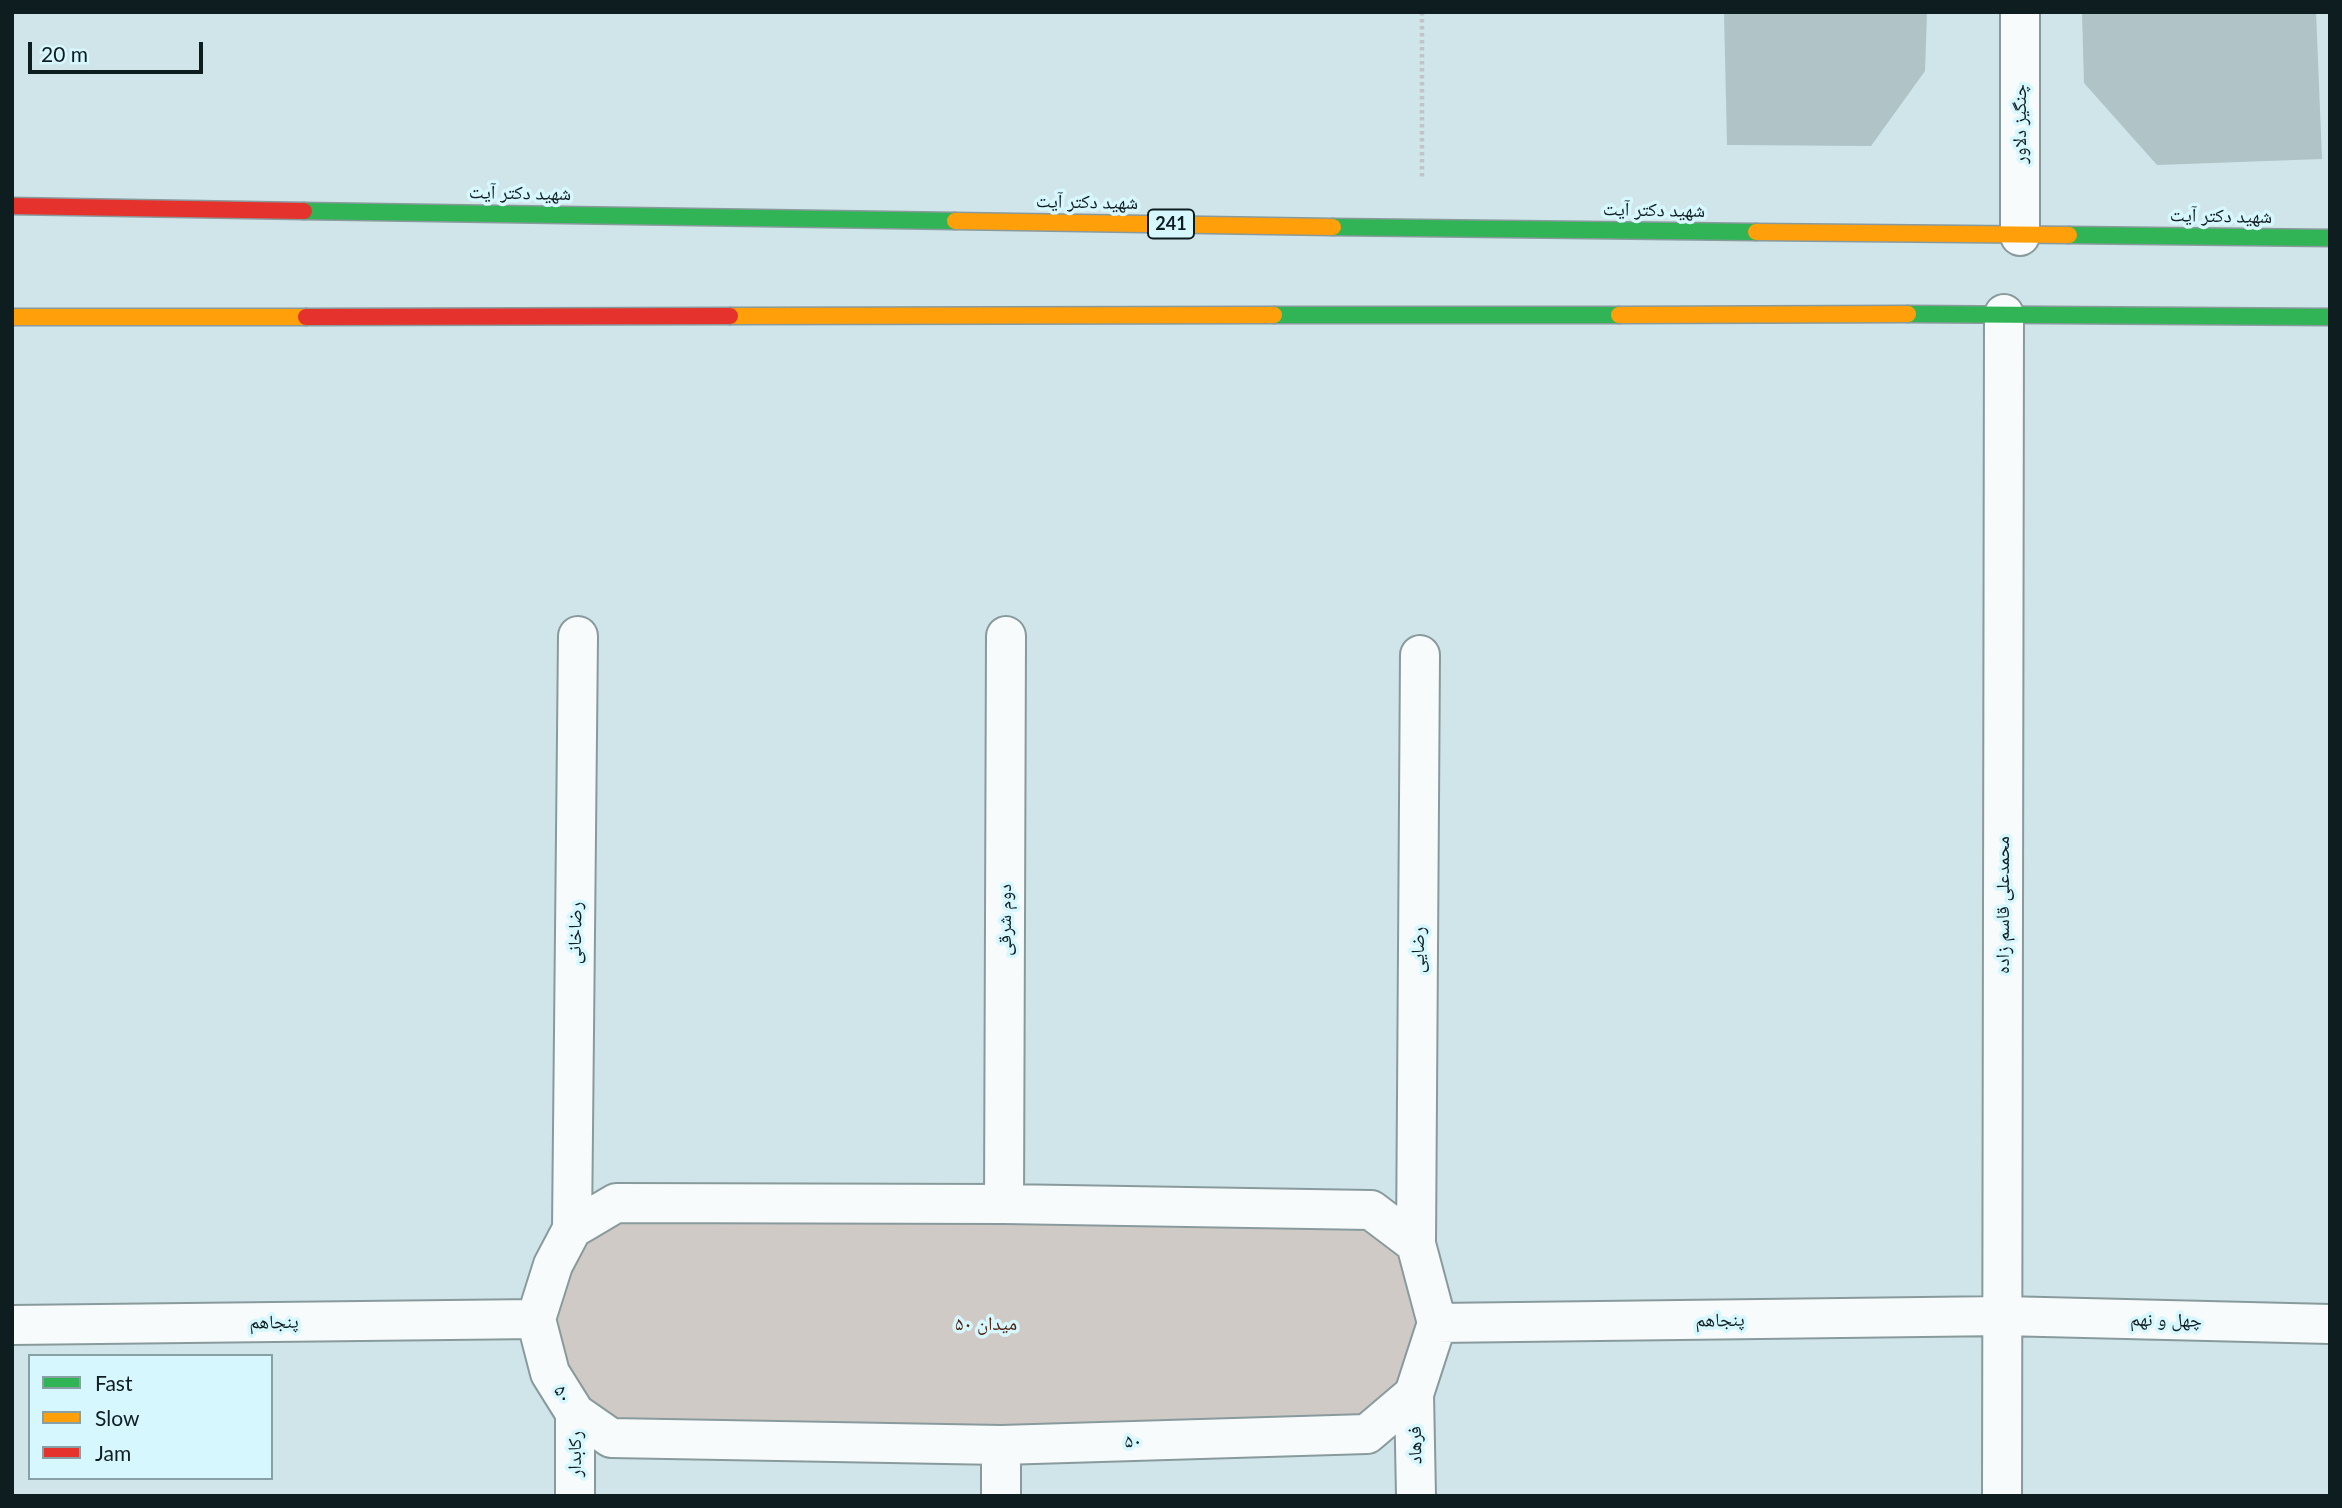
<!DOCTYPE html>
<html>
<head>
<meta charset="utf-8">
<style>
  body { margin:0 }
  #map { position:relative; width:2342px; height:1508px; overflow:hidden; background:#cfe5e9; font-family:Lato,sans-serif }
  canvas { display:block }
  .frame { position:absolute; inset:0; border:14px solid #0e1d20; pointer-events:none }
  .legend { position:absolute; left:28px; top:1354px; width:245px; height:126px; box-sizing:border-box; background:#d7f7fe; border:2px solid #87a0a5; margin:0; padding:9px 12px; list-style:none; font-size:21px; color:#0e1d20 }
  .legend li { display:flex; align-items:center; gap:14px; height:35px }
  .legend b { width:35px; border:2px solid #87a0a5 }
  .scale { position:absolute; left:28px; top:42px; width:175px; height:32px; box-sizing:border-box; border:4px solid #0e1d20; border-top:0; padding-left:9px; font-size:21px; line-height:24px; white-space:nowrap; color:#0e1d20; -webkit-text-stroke:5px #d7f7fe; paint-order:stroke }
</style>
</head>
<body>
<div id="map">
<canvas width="2342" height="1508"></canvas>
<div class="frame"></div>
<ul class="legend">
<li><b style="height:9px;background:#30b455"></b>Fast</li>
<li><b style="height:9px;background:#ff9f0a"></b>Slow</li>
<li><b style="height:9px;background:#e5322d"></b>Jam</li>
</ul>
<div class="scale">20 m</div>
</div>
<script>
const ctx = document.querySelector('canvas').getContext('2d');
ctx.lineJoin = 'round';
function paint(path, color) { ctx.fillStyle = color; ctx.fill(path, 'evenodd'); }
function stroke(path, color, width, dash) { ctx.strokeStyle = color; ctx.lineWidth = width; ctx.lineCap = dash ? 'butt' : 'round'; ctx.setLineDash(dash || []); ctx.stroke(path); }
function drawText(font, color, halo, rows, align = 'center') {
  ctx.font = font + ' Lato,"Noto Naskh Arabic",sans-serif'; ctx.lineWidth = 7; ctx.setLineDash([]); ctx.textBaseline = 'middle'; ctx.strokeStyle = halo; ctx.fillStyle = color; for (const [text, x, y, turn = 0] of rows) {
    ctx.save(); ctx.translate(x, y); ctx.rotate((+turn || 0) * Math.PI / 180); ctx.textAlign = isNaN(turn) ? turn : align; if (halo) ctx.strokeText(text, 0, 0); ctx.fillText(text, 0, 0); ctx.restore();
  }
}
paint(new Path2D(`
  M616,1203L1371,1210L1416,1244L1437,1323L1367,1434L611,1438L550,1373L551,1275Z`), '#d0cac6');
paint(new Path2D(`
  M1724,12H1927L1925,71L1871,146L1727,145Z
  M2082,12H2316L2322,159L2157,165L2084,83Z`), '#b0c3c6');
const street = new Path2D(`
  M2020,12V236
  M1004,1204L1006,636
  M572,1229L578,636
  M1416,1244L1371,1210L1004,1204L616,1203L572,1229L553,1265L536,1319L550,1373L575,1413L611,1438L1001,1445L1367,1434L1414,1394L1437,1323L1416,1244L1420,655
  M1437,1323L2003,1316L2330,1324
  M12,1325L536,1319
  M1414,1394L1416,1496
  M575,1413V1496
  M1001,1445V1496
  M2002,1496L2004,314`);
const fast = new Path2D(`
  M304,211L955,221
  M1333,227L1756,232
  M2069,235L2330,238
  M1908,314L2330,317
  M1274,315H1619`);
const slow = new Path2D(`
  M955,221L1333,227
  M1756,232L2069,235
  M1619,315L1908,314
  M730,316L1274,315
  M12,317H306`);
const jam = new Path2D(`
  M12,206L304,211
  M306,317L730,316`);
stroke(street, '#899a9d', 42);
stroke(fast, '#899a9d', 19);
stroke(slow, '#899a9d', 19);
stroke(jam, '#899a9d', 19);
stroke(new Path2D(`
  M1422,12V179`), '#bfc5c7', 4.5, [3.5, 3.5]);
stroke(street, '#f8fbfc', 38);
stroke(fast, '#30b455', 16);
stroke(slow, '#ff9f0a', 16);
stroke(jam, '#e5322d', 16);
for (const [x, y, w] of [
  [1171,224,46]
]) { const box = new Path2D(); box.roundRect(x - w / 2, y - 14.5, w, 29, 5); ctx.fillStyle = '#d7f7fe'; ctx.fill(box); stroke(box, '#0e1d20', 2); }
drawText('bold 18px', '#0e1d20', null, [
  ["241",1171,224]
]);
drawText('19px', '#0e1d20', '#d7f7fe', [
  ["چنگیز دلاور",2020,124,-90],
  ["شهید دکتر آیت",520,193,1],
  ["شهید دکتر آیت",1087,202,1],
  ["شهید دکتر آیت",1654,210,1],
  ["شهید دکتر آیت",2221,216,1],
  ["محمدعلی قاسم زاده",2003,905,-90],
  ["دوم شرقی",1005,920,-90],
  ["رضاخانی",575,933,-89],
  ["رضایی",1418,950,-90],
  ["پنجاهم",1720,1320,-1],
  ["چهل و نهم",2166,1320,1],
  ["پنجاهم",274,1322,-1],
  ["۵۰",563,1394,58],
  ["۵۰",1133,1441,-2],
  ["فرهاد",1415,1445,-91],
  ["رکابدار",575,1454,-90]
]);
drawText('19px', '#4f1f0b', '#d7f7fe', [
  ["میدان ۵۰",986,1324]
]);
</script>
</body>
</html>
